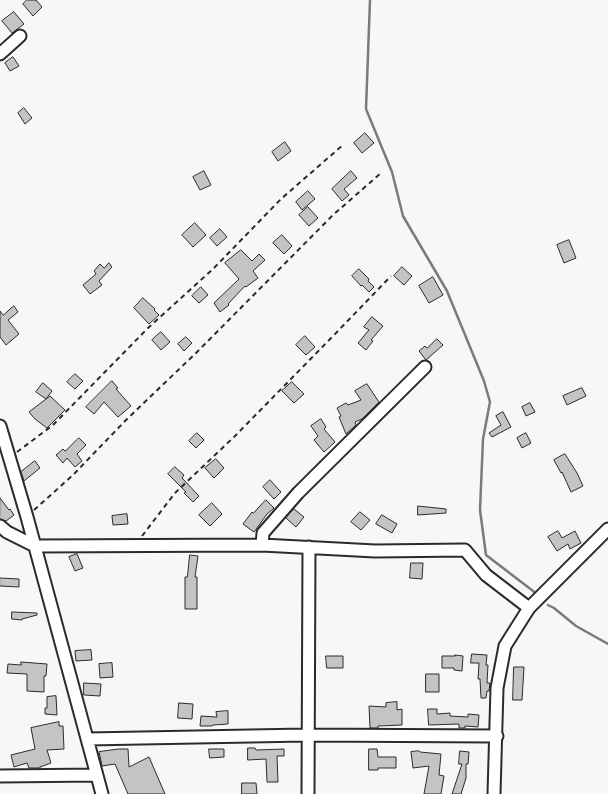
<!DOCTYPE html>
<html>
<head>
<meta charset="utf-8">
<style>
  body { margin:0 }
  canvas { display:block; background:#f7f7f7 }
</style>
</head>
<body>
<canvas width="608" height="794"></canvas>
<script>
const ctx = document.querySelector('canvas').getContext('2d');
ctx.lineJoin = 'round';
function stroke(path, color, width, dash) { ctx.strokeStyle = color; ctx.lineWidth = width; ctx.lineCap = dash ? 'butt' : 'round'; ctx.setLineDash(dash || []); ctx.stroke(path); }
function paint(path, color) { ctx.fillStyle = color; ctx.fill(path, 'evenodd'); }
stroke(new Path2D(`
  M370,0L366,109L392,172L403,216L447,291L484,381L490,402L483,439L480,510L486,555L537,594
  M548,605L554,608L576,626L608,644`), '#7b7b7b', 2.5);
const building = new Path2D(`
  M27,0H36L42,7L33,16L23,4Z
  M14,12L24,24L12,33L2,21Z
  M13,57L19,66L10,71L5,63Z
  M24,108L32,118L25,124L18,113Z
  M365,133L374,143L362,153L354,143Z
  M285,142L291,151L278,161L272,152Z
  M204,171L211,185L200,190L193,177Z
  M351,171L357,178L344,189L349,195L342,201L332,189Z
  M308,191L315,199L302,210L296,202Z
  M308,207L318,218L309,226L299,215Z
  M195,223L206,235L193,247L182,235Z
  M220,229L227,237L217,246L210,238Z
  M282,235L292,246L284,254L273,243Z
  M569,240L576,258L564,263L557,245Z
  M241,250L252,261L259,254L265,260L253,271L258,278L246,287L245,286L228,304L229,305L220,312L214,303L239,279L225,263Z
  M109,263L112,267L99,281L102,285L90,294L83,285L96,274L94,271L100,264L104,268Z
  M402,267L412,276L404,285L394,276Z
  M359,269L369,279L368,281L374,287L369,292L362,285L361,286L352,276Z
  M433,277L443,295L429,303L419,286Z
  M201,287L208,295L199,303L192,296Z
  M143,298L155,309L154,310L159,315L149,324L134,308Z
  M14,306L18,312L8,320L19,334L6,345L0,337V311L3,315Z
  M372,317L383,326L371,340L373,341L366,350L358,343L369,330L364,327Z
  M161,332L170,342L161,350L152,340Z
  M305,336L315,347L306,355L296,345Z
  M186,337L192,343L184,351L178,344Z
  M437,339L443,345L426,360L419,351L425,346L427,348Z
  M75,374L83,381L75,389L67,382Z
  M112,381L118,388L116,389L131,406L118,417L104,402L94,414L86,407Z
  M292,382L304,394L294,403L282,391Z
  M43,383L52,391L46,399L50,396L65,410L47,428L35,419L29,412L46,399L36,392Z
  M367,384L379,402L362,419L355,422L356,425L346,434L339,417L341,416L337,408L346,403L348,405L361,400L355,391Z
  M582,388L586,396L567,405L563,396Z
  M530,403L535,412L526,416L522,407Z
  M503,412L511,427L492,437L489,433L501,425L496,416Z
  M321,419L326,427L324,429L335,442L324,452L314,440L318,436L311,426Z
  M197,433L204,440L196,448L189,441Z
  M526,433L531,443L522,448L517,438Z
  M79,438L86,445L77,454L82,461L75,467L67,458L63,463L56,455L63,449L65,451Z
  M565,454L577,473L583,486L571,492L562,472L561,473L554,460Z
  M216,459L224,468L214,478L205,468Z
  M35,461L40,468L24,481L21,472Z
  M175,467L184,475L182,478L199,496L193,502L184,493L186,492L168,474Z
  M270,480L281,492L274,499L263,487Z
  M0,498L9,510L10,509L14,515L6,521L0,519Z
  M266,500L274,508L267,514L254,532L243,524L252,512L253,513Z
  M212,503L222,514L210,526L199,515Z
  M418,506L446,509V513L418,515Z
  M294,509L304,517L296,527L286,518Z
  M360,512L370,520L361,530L351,522Z
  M127,514L128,524L113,525L112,516Z
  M382,515L397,524L392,533L376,524Z
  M558,531L562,538L575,531L581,543L570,549L568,544L557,551L548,537Z
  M77,554L83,568L75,571L69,557Z
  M190,555L198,556L195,577H197V609H185V577H187Z
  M411,563H423L422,579L410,578Z
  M0,578L19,579V587L0,586Z
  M12,612L37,613V615L22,619V620L12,619Z
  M91,650L92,660L76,661L75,651Z
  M472,654L487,655L486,665H488L487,683H490L489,691H487L486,698H481L480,679H478L479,663H471Z
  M455,655L463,656L462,671L454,670V668H442V656H455Z
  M326,656H343V668H327Z
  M21,662L47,664L46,676H44V692L27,691V674L7,673L8,664L21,665Z
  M112,663L113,677L100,678L99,664Z
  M514,667H524L522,700H513Z
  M426,674H439V692H426Z
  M84,683L101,684L100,696L84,695Z
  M56,696L57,715L45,714V708H47V697Z
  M397,702V710L402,709V725L378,726V728H370L369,706L386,707V703Z
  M179,703L193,704L192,719L178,718Z
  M428,709H437V714L450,713V716L468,717V714L479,715L478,727L465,726V728H459V724L429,725Z
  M228,711V724L213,725L212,726H200L201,716L217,717L216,712Z
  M59,722V726H63L64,749L47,750L51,763L40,767V768H29L27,763L14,767L11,755L35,749L31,728Z
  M248,748H255L256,750L284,749V756H277L278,782H267L266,759L248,760Z
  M119,749H128L129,767L149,757L165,794H128L115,764L102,766L101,761L99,752Z
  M209,749H224V757L210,758Z
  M369,749H377L378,757H396V768H378V770H369Z
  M419,751L420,752L441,754L439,775L444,776L441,794H424L429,766L413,768L411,752Z
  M460,751L469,752L468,764H466V778L461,794H452L462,764H459Z
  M242,783H256L257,794H242Z`);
paint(building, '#c4c4c4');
stroke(building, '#2b2b2b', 1);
const minor = new Path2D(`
  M0,54L20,36
  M0,426L27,517L102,794
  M0,526L7,532L35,546L262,545L375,551L465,550L486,575L529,608
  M262,545L263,533L298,493L425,367
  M87,739L305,735L497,736
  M0,776L97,775
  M308,794L309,547
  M494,794L497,688L505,646L529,608L608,529`);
stroke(minor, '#2b2b2b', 15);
stroke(new Path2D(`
  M17,452L53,425L148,328L213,269L281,199L344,144
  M34,510L73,475L126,420L197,352L333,215L381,173
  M142,536L175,493L235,436L337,332L391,276`), '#2b2b2b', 2, [5, 4]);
stroke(minor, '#fff', 11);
</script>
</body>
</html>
